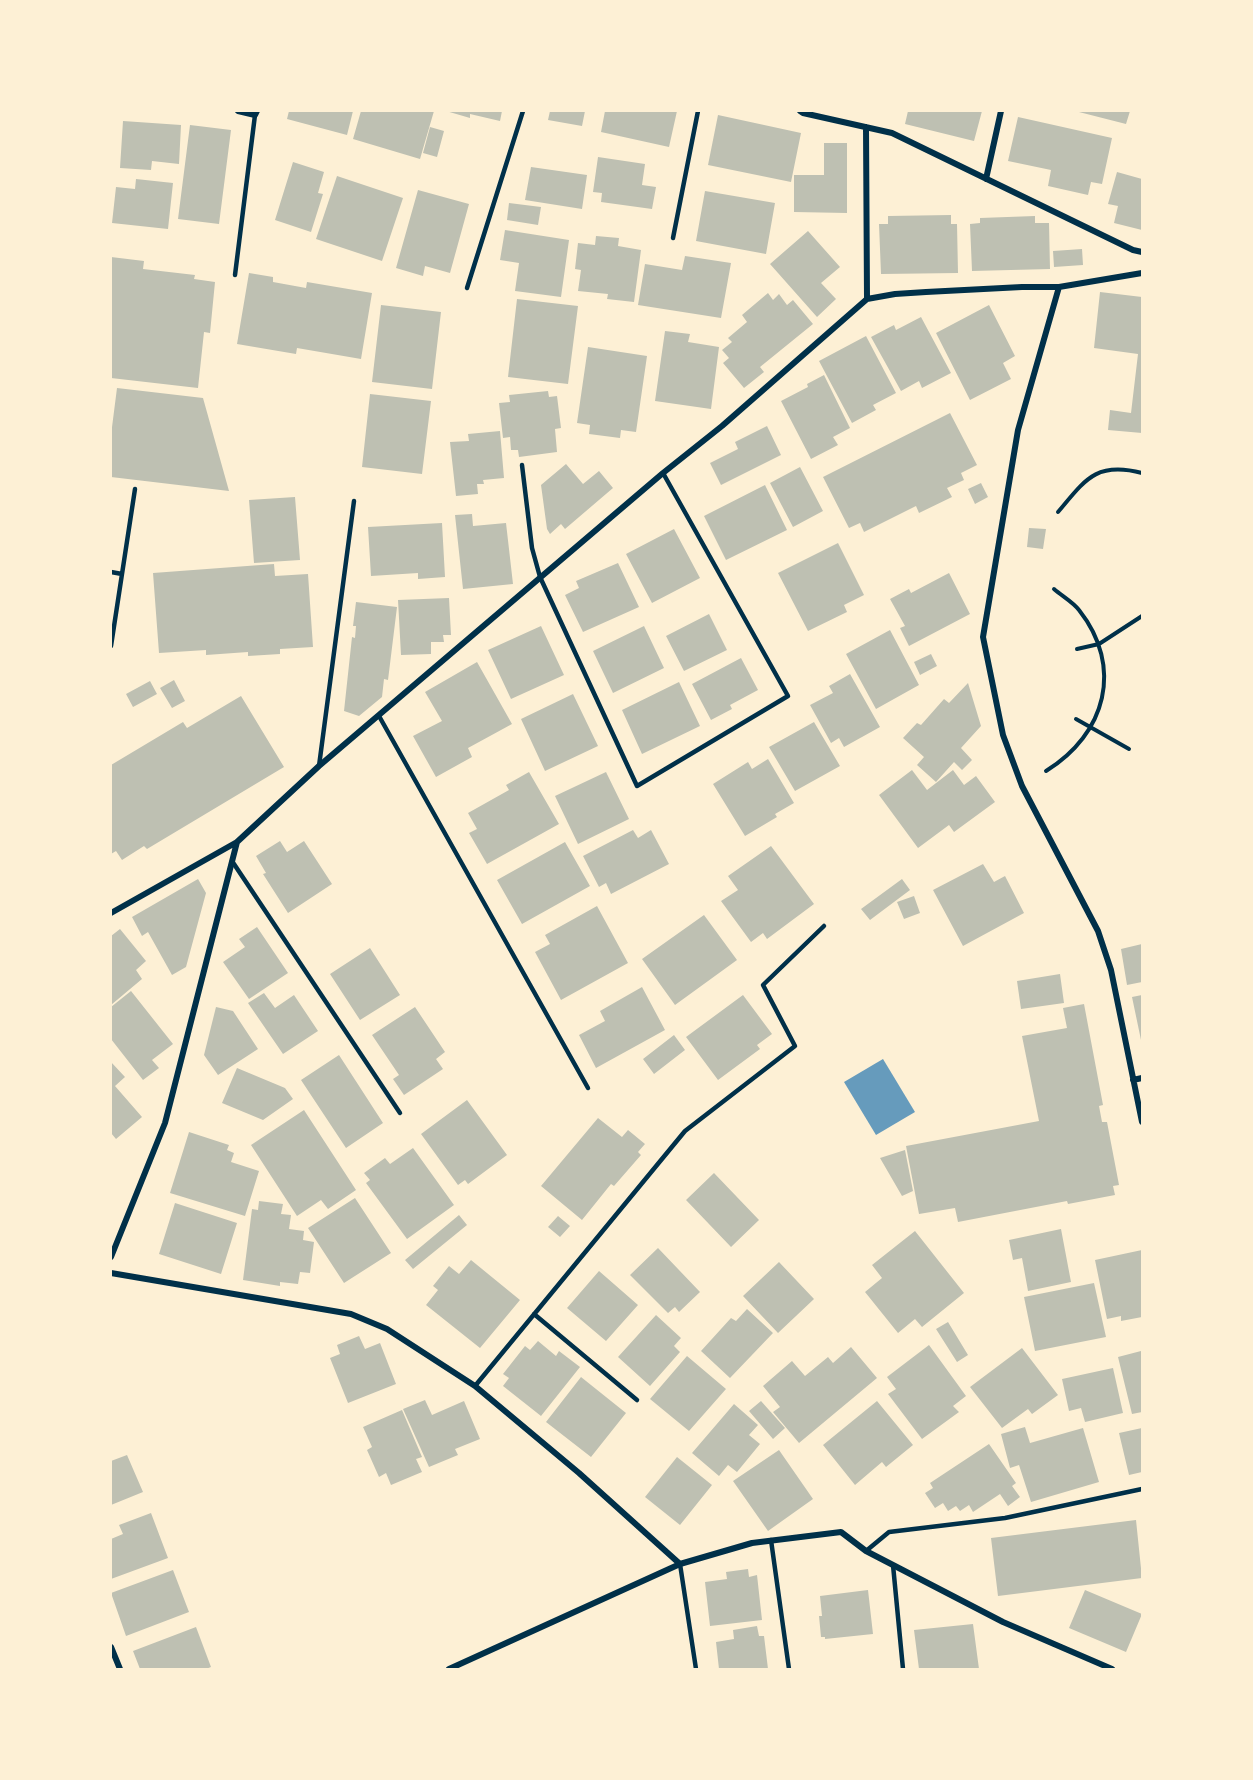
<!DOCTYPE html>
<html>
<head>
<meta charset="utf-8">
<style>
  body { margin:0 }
  #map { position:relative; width:1253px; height:1780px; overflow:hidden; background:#fdf0d5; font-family:"Public Sans",sans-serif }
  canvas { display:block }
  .frame { position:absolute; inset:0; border:112px solid #fdf0d5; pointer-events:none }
</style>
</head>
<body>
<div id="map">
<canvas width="1253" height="1780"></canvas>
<div class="frame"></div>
</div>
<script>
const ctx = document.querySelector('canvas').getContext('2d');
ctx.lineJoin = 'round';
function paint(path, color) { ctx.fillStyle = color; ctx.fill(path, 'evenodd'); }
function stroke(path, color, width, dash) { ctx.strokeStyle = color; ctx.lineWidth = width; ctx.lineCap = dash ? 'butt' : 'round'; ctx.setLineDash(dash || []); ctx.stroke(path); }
paint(new Path2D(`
  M883,1059L915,1112L876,1135L844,1082Z`), '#669bbc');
paint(new Path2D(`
  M289,111H353L347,135L287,119Z
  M361,111H434L420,159L353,139Z
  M446,111H502L500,121L470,114V118Z
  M550,111H585L582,126L548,120Z
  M605,111H677L669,147L601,132Z
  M908,111H982L974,141L905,124Z
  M1075,111H1130L1126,124Z
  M718,115L801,133L791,182L708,165Z
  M1018,117L1112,138L1102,184L1091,182L1088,195L1048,186L1051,170L1008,161Z
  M123,121L181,125L179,164L152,161L151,170L120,168Z
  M190,125L231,130L219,224L178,219Z
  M430,127L444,131L437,157L423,153Z
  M824,143H847V213L794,212V175H824Z
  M598,157L645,164L642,185L656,187L652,209L601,202L602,193L593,192Z
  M293,162L324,172L318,193L323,194L311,232L275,220Z
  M531,167L587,175L582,209L525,200Z
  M1117,172L1142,179V230L1114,223L1118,206L1108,204Z
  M337,176L403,198L382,261L316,239Z
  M136,179L173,183L168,229L112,223L116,187L135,189Z
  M418,190L469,204L450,273L425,266L423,276L396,268Z
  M705,191L775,203L766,254L696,241Z
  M509,203L541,207L538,225L507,220Z
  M951,215V224H957L958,273L881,274L879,224H888V216Z
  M1035,216V223H1049L1050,269L972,271L970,224L980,223V218Z
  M505,230L569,240L561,297L515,291L519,263L500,260Z
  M808,231L840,267L821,283L836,299L817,317L770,264Z
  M596,236L619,238L618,246L641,250L634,302L607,299L608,294L578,291L581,270L575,269L578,243L595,245Z
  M1082,249L1083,265L1054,267L1053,251Z
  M685,256L731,263L721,318L638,305L645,264L682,270Z
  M111,257L144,261L143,269L195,275L194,279L215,282L210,333L204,332L198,388L111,378Z
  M249,273L273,277V282L306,288L307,282L372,293L361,359L297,348L296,354L237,344Z
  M1100,292L1142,297V433L1108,430L1110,410L1131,413L1138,354L1094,348Z
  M768,293L773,300L779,294L787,305L793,300L813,324L760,367L764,372L744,388L723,363L729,358L722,350L732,342L728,338L747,322L742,315Z
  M517,299L578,306L568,384L508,377Z
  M381,305L441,312L432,389L372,382Z
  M989,305L1015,356L1003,363L1011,379L970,400L936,333Z
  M921,317L951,373L922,388L919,381L901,391L871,337L894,325L896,330Z
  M665,331L690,334L688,342L719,347L711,409L655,401Z
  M866,336L896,393L873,405L876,410L852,423L819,361Z
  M588,347L647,356L636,432L621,430L620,438L589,434L590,425L577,423Z
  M824,375L850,428L833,437L838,445L811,459L781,401L808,387L807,384Z
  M117,388L203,398L229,491L111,477V435Z
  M548,391L549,397L557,396L561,428L555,429L557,452L519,457L518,450H511L510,437L503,438L499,403L510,402L509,395Z
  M370,394L431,401L422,474L362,467Z
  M950,413L977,465L961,473L964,480L947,488L952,497L919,513L916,506L864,532L860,523L849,528L823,477Z
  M767,426L781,455L721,485L710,463L738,449L735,442Z
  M500,431L504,478L483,480L484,484H477L478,494L456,496L450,442L469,441L468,434Z
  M566,464L583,484L599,471L613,488L565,529L561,524L550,534L547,529L541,485Z
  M800,467L823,511L793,527L770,483Z
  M981,483L988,497L975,504L968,489Z
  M765,485L787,530L726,560L704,516Z
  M295,497L300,560L254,563L249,500Z
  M472,514L473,526L506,523L513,584L463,589L455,515Z
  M442,523L445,577L418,579V573L371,576L368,527Z
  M1029,528L1046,529L1043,549L1027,547Z
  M674,529L700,578L652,603L626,554Z
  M838,543L864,595L844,605L847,612L808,631L778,573Z
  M618,563L639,607L583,632L565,595L579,588L576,581Z
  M274,564L275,576L308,574L313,647L280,649V654L248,656V652L206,655V650L159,653L153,573Z
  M949,573L970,614L909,646L900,628L905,626L890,599L909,589L911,593Z
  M449,598L451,635H443L444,642H431V654L401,655L398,600Z
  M356,602L397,607L388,680L384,679L382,697L359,716L344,711L352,637L355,638L356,626H353Z
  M709,614L727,650L684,671L666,636Z
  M541,626L564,675L511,699L488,650Z
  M644,626L664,668L613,693L593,651Z
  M890,630L919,685L876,709L846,654Z
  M931,654L937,666L920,675L914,662Z
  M741,658L758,690L730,705L732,709L711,720L692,684Z
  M477,662L512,724L468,748L472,757L436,777L413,736L442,721L425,692Z
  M850,674L880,727L844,747L839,738L831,743L810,705L833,693L829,686Z
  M174,680L185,701L172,708L160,688Z
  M150,681L157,694L133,707L126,694Z
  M679,682L700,726L642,754L622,710Z
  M968,683L981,726L961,748L972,760L962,770L954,762L936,782L917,765L924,757L903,738L917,723L921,725L944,699L949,703Z
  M573,694L598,746L545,771L521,719Z
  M241,696L284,767L147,849L144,846L122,860L116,851L111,854V765L183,722L187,728Z
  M814,722L840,766L795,791L769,747Z
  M768,759L794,803L775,814L777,817L745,836L713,784L748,762L752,769Z
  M912,770L927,790L953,770L964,785L976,776L995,802L954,832L949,825L918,848L879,795Z
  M529,772L559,824L487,864L469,833L477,829L468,813L509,790L506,785Z
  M606,772L629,819L578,844L555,796Z
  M633,830L638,838L651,830L669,864L611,894L606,883L599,887L583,856Z
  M280,841L287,852L304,841L332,884L288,913L263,874L266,873L256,856Z
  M565,842L590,886L522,924L497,880Z
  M771,846L814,904L767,939L763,933L751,942L721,901L738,890L728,876Z
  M983,864L994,882L1005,876L1024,913L963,946L933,890Z
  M198,879L206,893L186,967L172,975L148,932L142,936L132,917Z
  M902,879L910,890L870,920L861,909Z
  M914,896L920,913L904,919L897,902Z
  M597,906L628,963L561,1000L535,952L550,944L545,935Z
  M704,915L737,960L675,1005L642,959Z
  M257,927L288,973L249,999L223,962L245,947L239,939Z
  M120,929L146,961L136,970L142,979L111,1005V936Z
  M1142,944V982L1127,985L1121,949Z
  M370,948L400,995L360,1020L330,974Z
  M1060,974L1064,1003L1021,1009L1017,981Z
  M642,987L665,1030L596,1068L579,1035L605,1021L600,1011Z
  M131,991L173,1044L152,1060L159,1068L143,1080L111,1039V1007Z
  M264,993L275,1008L294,995L318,1031L283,1054L248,1003Z
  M743,995L772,1034L757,1045L760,1049L718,1080L686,1037Z
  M1142,995V1040H1141L1132,997Z
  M1084,1004L1103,1105L1099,1106L1102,1122H1107L1119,1185L1113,1186L1115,1195L1068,1204L1067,1201L958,1222L955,1208L919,1214L906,1146L1039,1121L1022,1036L1067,1028L1063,1008Z
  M216,1007L233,1011L258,1049L218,1075L204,1055Z
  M415,1007L445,1052L436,1059L443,1069L404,1095L393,1079L399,1075L372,1035Z
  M674,1035L685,1050L654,1074L643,1059Z
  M339,1055L383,1123L346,1148L301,1080Z
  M111,1062L125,1077L115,1086L142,1117L116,1139L111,1133Z
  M237,1068L285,1088L293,1099L263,1120L222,1103Z
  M467,1100L507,1155L468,1184L465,1180L458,1185L421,1134Z
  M304,1110L356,1190L328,1209L321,1200L297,1216L251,1145Z
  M598,1118L622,1137L628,1130L645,1144L638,1152L641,1155L614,1186L611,1184L582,1220L541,1186Z
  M189,1132L229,1145L227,1150L234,1153L231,1162L259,1171L245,1216L170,1193Z
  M413,1148L454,1205L407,1239L366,1183L370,1180L364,1173L385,1158L390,1164Z
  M905,1150L913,1191L902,1196L880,1158Z
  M714,1173L759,1220L731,1247L686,1200Z
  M355,1198L391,1253L344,1283L308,1228Z
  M259,1201L283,1204L281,1214L291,1215L289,1229L304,1231L303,1240L314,1242L310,1273L300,1272L298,1284L280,1282V1286L243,1280L252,1209L258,1210Z
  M175,1203L237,1223L221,1274L159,1254Z
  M459,1215L467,1225L413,1269L405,1260Z
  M558,1216L570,1226L560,1237L548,1227Z
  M1061,1229L1071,1282L1028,1291L1022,1258L1013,1260L1009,1240Z
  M915,1231L964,1293L922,1327L915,1319L898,1333L865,1292L882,1278L872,1265Z
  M658,1248L700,1292L679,1312L675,1307L668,1313L630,1275Z
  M1142,1250V1317L1121,1321V1316L1107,1319L1095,1260Z
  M471,1260L520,1300L480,1348L426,1305L438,1290L433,1286L449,1266L459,1274Z
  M779,1262L814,1299L778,1333L743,1296Z
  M599,1271L638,1305L606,1341L567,1308Z
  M1094,1283L1106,1337L1035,1351L1024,1297Z
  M747,1309L773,1333L730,1378L701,1351L731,1318L736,1321Z
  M656,1315L681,1338L674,1346L680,1352L650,1386L618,1357Z
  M948,1322L968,1355L957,1362L936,1329Z
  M359,1336L365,1349L380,1343L396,1384L348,1403L330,1358L340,1354L337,1345Z
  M538,1341L556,1356L559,1351L580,1367L541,1416L503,1386L509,1378L503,1374L525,1346L530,1350Z
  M929,1345L966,1396L953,1406L959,1412L922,1439L888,1394L896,1389L887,1377Z
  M851,1347L877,1378L799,1443L773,1412L780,1407L763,1386L792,1361L805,1376L828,1357L833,1363Z
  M1022,1348L1058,1395L1032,1414L1028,1409L1002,1428L970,1387Z
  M1141,1351L1142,1357V1412L1132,1414L1118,1357Z
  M687,1356L726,1389L689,1431L650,1399Z
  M1113,1368L1123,1413L1085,1422L1081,1408L1069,1411L1062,1379Z
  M581,1377L626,1413L591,1457L546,1422Z
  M425,1400L432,1415L464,1401L480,1439L455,1449L458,1455L429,1467L403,1409Z
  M761,1401L785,1428L773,1439L749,1411Z
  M877,1401L913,1445L886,1467L882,1462L855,1485L823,1445Z
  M734,1404L758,1425L749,1435L760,1444L737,1472L728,1465L719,1476L692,1453Z
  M402,1410L422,1457L416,1459L422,1472L391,1485L386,1473L379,1477L367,1450L372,1447L363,1427Z
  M1025,1427L1030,1443L1083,1428L1099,1482L1031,1502L1019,1465L1010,1468L1001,1434Z
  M1142,1428V1472L1129,1475L1119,1433Z
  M989,1444L1016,1483L1012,1486L1020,1497L1008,1506L1000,1494L973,1512L969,1505L960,1511L956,1506L948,1511L943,1503L935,1508L925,1493L933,1488L930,1483Z
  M779,1450L813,1499L768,1531L733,1481Z
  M127,1455L143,1492L111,1505V1461Z
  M677,1457L712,1485L680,1525L645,1497Z
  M151,1513L168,1558L111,1579V1539L123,1534L119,1525Z
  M1136,1520L1142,1578L998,1596L991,1538Z
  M748,1569L749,1577L757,1575L762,1620L710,1626L705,1582L727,1579L726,1572Z
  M173,1570L189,1612L126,1636L111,1593Z
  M868,1590L873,1634L825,1639V1637H821L819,1616H822L820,1596Z
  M1085,1590L1142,1614L1126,1652L1069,1628Z
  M973,1624L979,1669H919L914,1630Z
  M757,1626L759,1636H764L768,1669H719L716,1642L734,1639L733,1630Z
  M196,1627L211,1667L206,1669H140L133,1651Z`), '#bec0b2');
stroke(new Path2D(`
  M1058,512C1085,480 1096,461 1142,473
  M1077,649L1099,644L1142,616
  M1076,719L1129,749
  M1046,771C1106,734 1124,667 1079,610C1073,602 1062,596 1054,589`), '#003049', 4);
stroke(new Path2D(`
  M673,238L698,111
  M235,275L255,115
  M467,288L523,111
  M522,465L532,548L540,577L637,786L788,696L663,473
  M111,572L122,574
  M111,646L135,489
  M379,716L588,1088
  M319,766L354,501
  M232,861L400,1113
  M534,1314L637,1400
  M475,1386L685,1131L795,1046L763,985L824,926
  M771,1540L789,1669
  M866,1551L889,1532L1005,1518L1142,1489
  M680,1564L696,1669
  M893,1565L903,1669`), '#003049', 4.5);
stroke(new Path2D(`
  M238,111L255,115L257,111
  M800,111L803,113L892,133L1133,250L1142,252
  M866,127L867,299
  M986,179L1001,111
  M1059,287L1018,430L983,637L1003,735L1022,786L1098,931L1111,970L1142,1122
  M111,913L237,842L319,766L663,473L722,426L867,299L895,294L926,292L1022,287H1059L1142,273
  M1133,1080L1142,1078
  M111,1257L165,1123L237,842
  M111,1273L351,1314L387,1329L475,1386L579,1473L680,1564
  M111,1647L120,1669
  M449,1669L680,1564L752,1543L841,1532L866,1551L1003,1622L1112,1669`), '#003049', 6);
</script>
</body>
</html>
